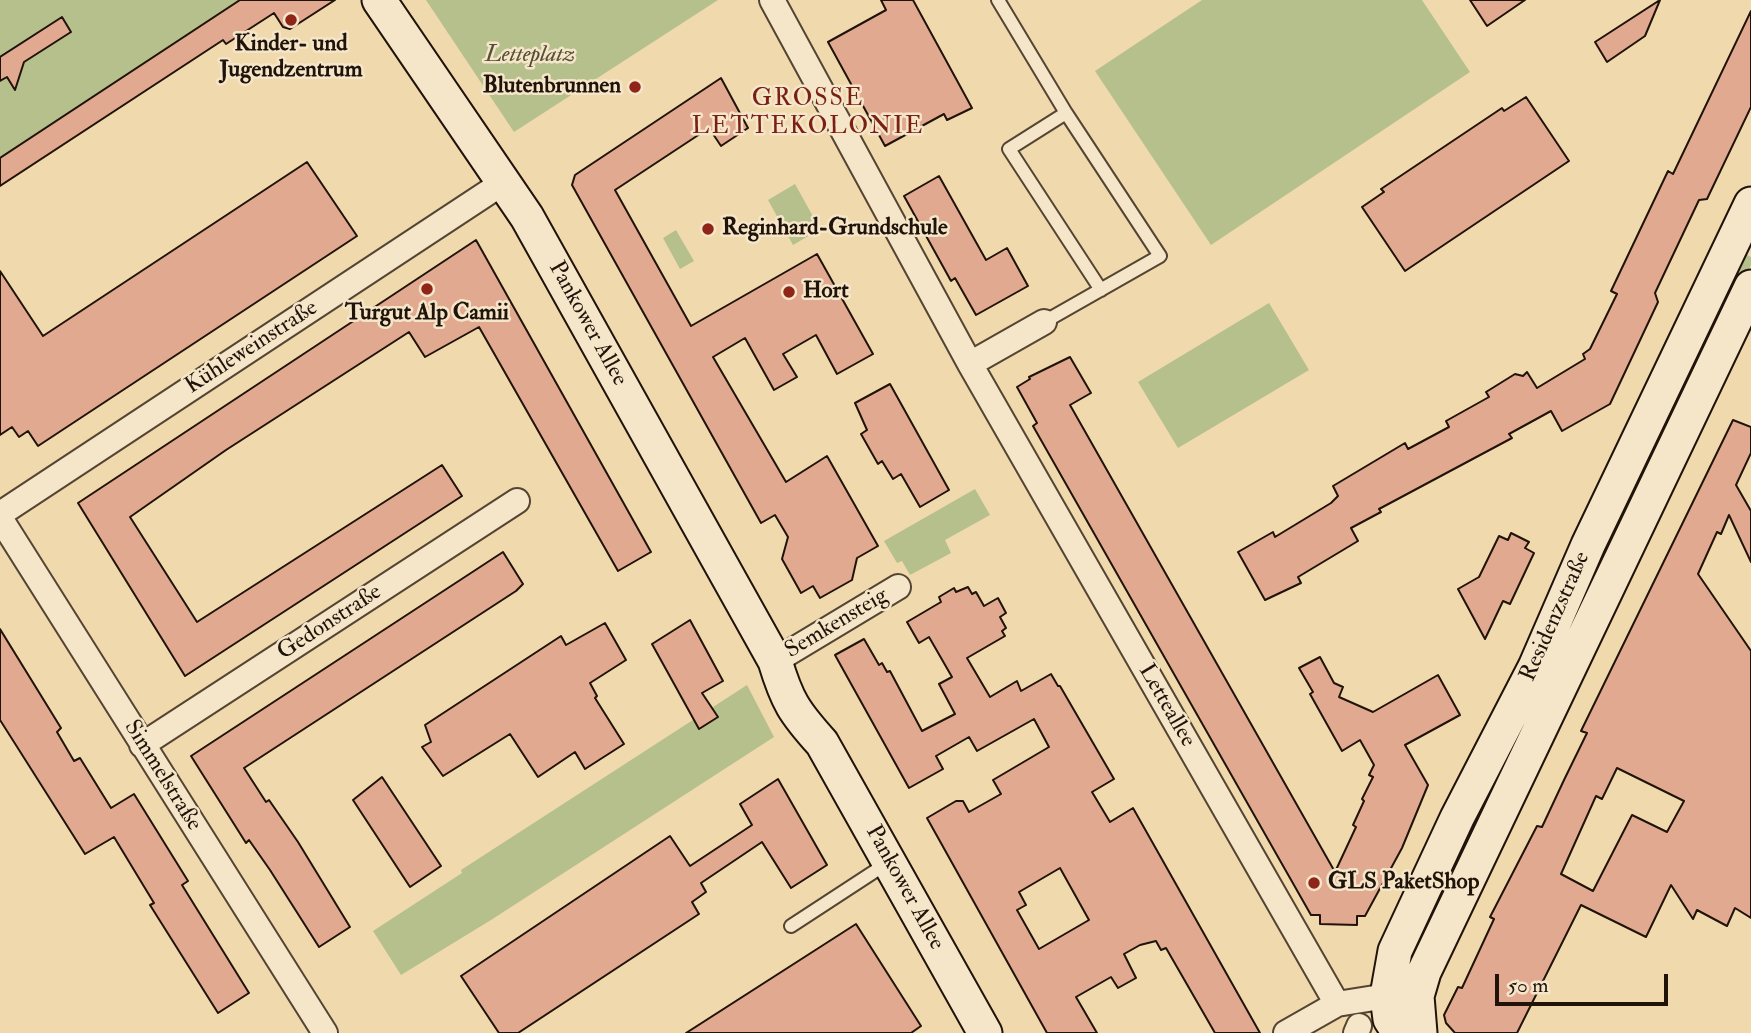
<!DOCTYPE html>
<html>
<head>
<meta charset="utf-8">
<style>
  body { margin:0 }
  #map { position:relative; width:1751px; height:1033px; overflow:hidden; background:#f0d9ad; font-family:"IM FELL Double Pica",serif }
  canvas { display:block }
  .scale { position:absolute; left:1495px; top:974px; width:173px; height:32px; box-sizing:border-box; border:4px solid #201309; border-top:0; padding-left:9px; font-size:21px; line-height:24px; white-space:nowrap; color:#201309; -webkit-text-stroke:5px #f5e6ca; paint-order:stroke }
</style>
</head>
<body>
<div id="map">
<canvas width="1751" height="1033"></canvas>
<div class="scale">50 m</div>
</div>
<script>
const ctx = document.querySelector('canvas').getContext('2d');
ctx.lineJoin = 'round';
function paint(path, color) { ctx.fillStyle = color; ctx.fill(path, 'evenodd'); }
function stroke(path, color, width, dash) { ctx.strokeStyle = color; ctx.lineWidth = width; ctx.lineCap = dash ? 'butt' : 'round'; ctx.setLineDash(dash || []); ctx.stroke(path); }
function drawText(font, color, halo, rows, align = 'center') {
  ctx.font = font + ' "IM FELL Double Pica",serif'; ctx.lineWidth = 5; ctx.setLineDash([]); ctx.textBaseline = 'middle'; ctx.strokeStyle = halo; ctx.fillStyle = color; for (const [text, x, y, turn = 0] of rows) {
    ctx.save(); ctx.translate(x, y); ctx.rotate((+turn || 0) * Math.PI / 180); ctx.textAlign = isNaN(turn) ? turn : align; if (halo) ctx.strokeText(text, 0, 0); ctx.fillText(text, 0, 0); ctx.restore();
  }
}
paint(new Path2D(`
  M0,0H240L0,158Z
  M426,0H718L514,132Z
  M1202,0H1422L1470,72L1211,245L1095,71Z
  M795,184L820,229L793,245L768,200Z
  M676,230L694,261L680,269L663,238Z
  M1740,251L1751,257V265L1696,382L1690,385L1681,381Z
  M1269,303L1309,370L1178,448L1138,382Z
  M1670,405L1677,409L1588,606L1576,600Z
  M975,489L990,515L945,540L951,553L910,575L902,561L897,563L884,541Z
  M747,685L774,737L491,920L401,975L373,931L462,873L461,870Z`), '#b6c08c');
const building = new Path2D(`
  M240,0H335L290,29L283,27L274,13L226,44L223,40L0,186V158Z
  M881,0H913L972,108L947,120L944,114L885,146L828,42L886,10Z
  M1470,0H1525L1487,26Z
  M1660,0L1645,36L1607,62L1595,42Z
  M1751,11V107L1707,199L1699,200L1655,293L1658,302L1610,404L1562,431L1551,411L1509,434L1512,438L1379,509L1381,512L1351,528L1358,541L1298,577L1301,583L1265,600L1238,552L1273,532L1275,537L1331,503L1338,496L1333,486L1405,443L1408,449L1449,427L1446,421L1489,397L1486,392L1515,374L1523,376L1527,372L1537,388L1585,359L1583,354L1590,349L1617,294L1611,291L1668,171L1673,174Z
  M62,17L71,32L24,62L15,90L7,77L0,81V57Z
  M721,78L748,128L721,146L709,128L615,190L691,326L817,254L873,354L837,374L816,335L783,354L797,377L774,390L745,338L713,357L786,482L827,456L878,546L857,558L852,580L820,598L813,586L801,593L782,559L788,537L775,515L761,523L572,185L575,175Z
  M1526,97L1569,161L1405,271L1362,207L1384,192L1381,189L1502,108L1504,111Z
  M307,162L357,236L38,446L28,431L19,437L12,427L0,435V271L43,336Z
  M939,176L986,260L1007,248L1028,286L976,315L955,278L951,281L904,196Z
  M476,240L651,552L618,571L479,327L425,357L409,332L226,450L130,517L197,622L442,465L462,496L185,676L78,503Z
  M1070,357L1091,393L1070,405L1335,872L1356,827L1353,825L1364,801L1362,799L1373,777L1369,775L1374,765L1360,740L1342,751L1310,694L1313,692L1299,668L1320,657L1334,683L1343,687L1339,697L1373,712L1438,675L1460,715L1405,745L1428,785L1402,848L1365,916H1357V925L1320,924V915H1311L1033,426L1037,423L1017,387L1030,379L1029,377Z
  M890,384L949,490L920,507L901,474L893,479L882,461L878,464L861,434L867,430L855,403Z
  M1733,420L1751,427V453L1736,485L1751,511V562L1729,515L1721,534L1717,532L1698,574L1751,651V918L1735,908L1727,926L1697,910L1693,919L1671,885L1646,937L1581,905L1517,1033H1455L1446,1023L1444,1015L1458,987L1462,988L1494,919L1490,917L1537,826L1542,827L1564,780L1587,733L1581,731ZM1617,768L1684,801L1667,832L1632,815L1593,891L1561,874L1596,796L1602,799Z
  M1511,533L1529,542L1525,548L1534,553L1510,604L1503,601L1485,639L1458,589L1479,577L1499,536L1508,540Z
  M503,552L523,584L516,591L244,768L266,802L269,800L298,842L350,927L319,947L270,870L249,840L246,843L191,756Z
  M968,587L972,594L976,592L984,606L998,598L1006,613L1000,617L1006,628L1002,631L1005,636L967,658L990,697L1017,681L1021,691L1051,674L1058,686H1060L1114,779L1092,792L1110,822L1133,808L1260,1033H1215L1166,948L1161,950L1156,941L1140,945L1124,954L1136,978L1118,988L1111,977L1076,997L1097,1033H1047L927,818L956,801H963L969,812L1001,794L993,780L1049,747L1034,719L977,751L969,737L936,756L943,769L909,788L835,655L864,639L879,665L882,663L887,672L890,671L922,731L955,714L939,684L952,677L929,637L919,643L907,622L941,602L939,597L954,588L956,592ZM1060,868L1089,920L1039,949L1017,910L1026,905L1019,892Z
  M690,620L723,681L702,693L718,717L699,729L652,644Z
  M605,623L626,660L590,683L597,696L595,698L624,744L585,769L575,752L538,777L510,734L443,776L422,747L431,742L425,725L561,636L566,645Z
  M0,629L61,728L57,732L74,761L80,758L111,808L134,794L188,881L182,885L249,993L218,1013L150,905L154,903L114,837L85,854L0,720Z
  M382,777L441,866L410,887L353,800Z
  M778,779L827,865L791,888L762,842L701,883L706,892L692,902L699,914L518,1033H499L461,976L670,836L690,866L752,825L740,804Z
  M856,924L921,1026L911,1033H686Z`);
paint(building, '#e2a991');
stroke(building, '#201309', 2);
const lane = new Path2D(`
  M998,0L1066,113L1160,256L1044,322
  M1066,113L1009,149L1101,290
  M791,926L889,862`);
const street = new Path2D(`
  M772,0L970,364L1337,1004
  M970,364L1044,322
  M0,514L504,182
  M0,518L325,1033
  M775,661L898,587
  M142,745L517,501
  M1286,1033L1337,1004L1387,996
  M1356,1033L1359,1026`);
const secondary = new Path2D(`
  M379,0L527,217L775,661C787,701 794,712 822,743L985,1033
  M1399,1033L1390,1019L1387,996L1395,951L1457,818L1535,667L1588,545L1751,204
  M1420,1033L1417,996L1424,972L1751,287`);
stroke(lane, '#544432', 16);
stroke(street, '#544432', 28);
stroke(secondary, '#201309', 37);
stroke(lane, '#f5e6ca', 12);
stroke(street, '#f5e6ca', 24);
stroke(secondary, '#f5e6ca', 33);
for (const [x, y, r, color] of [
  [291,20,7,"#8f2418"],
  [635,87,7,"#8f2418"],
  [708,229,7,"#8f2418"],
  [427,289,7,"#8f2418"],
  [789,292,7,"#8f2418"],
  [1314,883,7,"#8f2418"]
]) { const dot = new Path2D(); dot.arc(x, y, r, 0, 2 * Math.PI); ctx.fillStyle = color; ctx.fill(dot); stroke(dot, '#f5e6ca', 2.5); }
drawText('bold 23px', '#201309', '#f5e6ca', [
  ["Kinder- und",291,45,"center"],
  ["Jugendzentrum",291,71,"center"],
  ["Blutenbrunnen",621,87,"right"],
  ["Reginhard-Grundschule",722,229],
  ["Hort",803,292],
  ["Turgut Alp Camii",427,314,"center"],
  ["GLS PaketShop",1328,883]
], 'left');
drawText('italic 23px', '#545037', '#f5e6ca', [
  ["Letteplatz",530,56]
]);
drawText('23px', '#201309', '#f5e6ca', [
  ["Pankower Allee",587,324,61],
  ["Kühleweinstraße",252,348,-33],
  ["Residenzstraße",1556,617,-66],
  ["Gedonstraße",330,623,-33],
  ["Semkensteig",837,624,-31],
  ["Letteallee",1166,706,60],
  ["Simmelstraße",162,776,58],
  ["Pankower Allee",904,888,61]
]);
ctx.letterSpacing = '2px';
drawText('24px', '#7a1f14', '#f5e6ca', [
  ["GROSSE",808,100],
  ["LETTEKOLONIE",808,128]
]);
ctx.letterSpacing = '0px';
</script>
</body>
</html>
